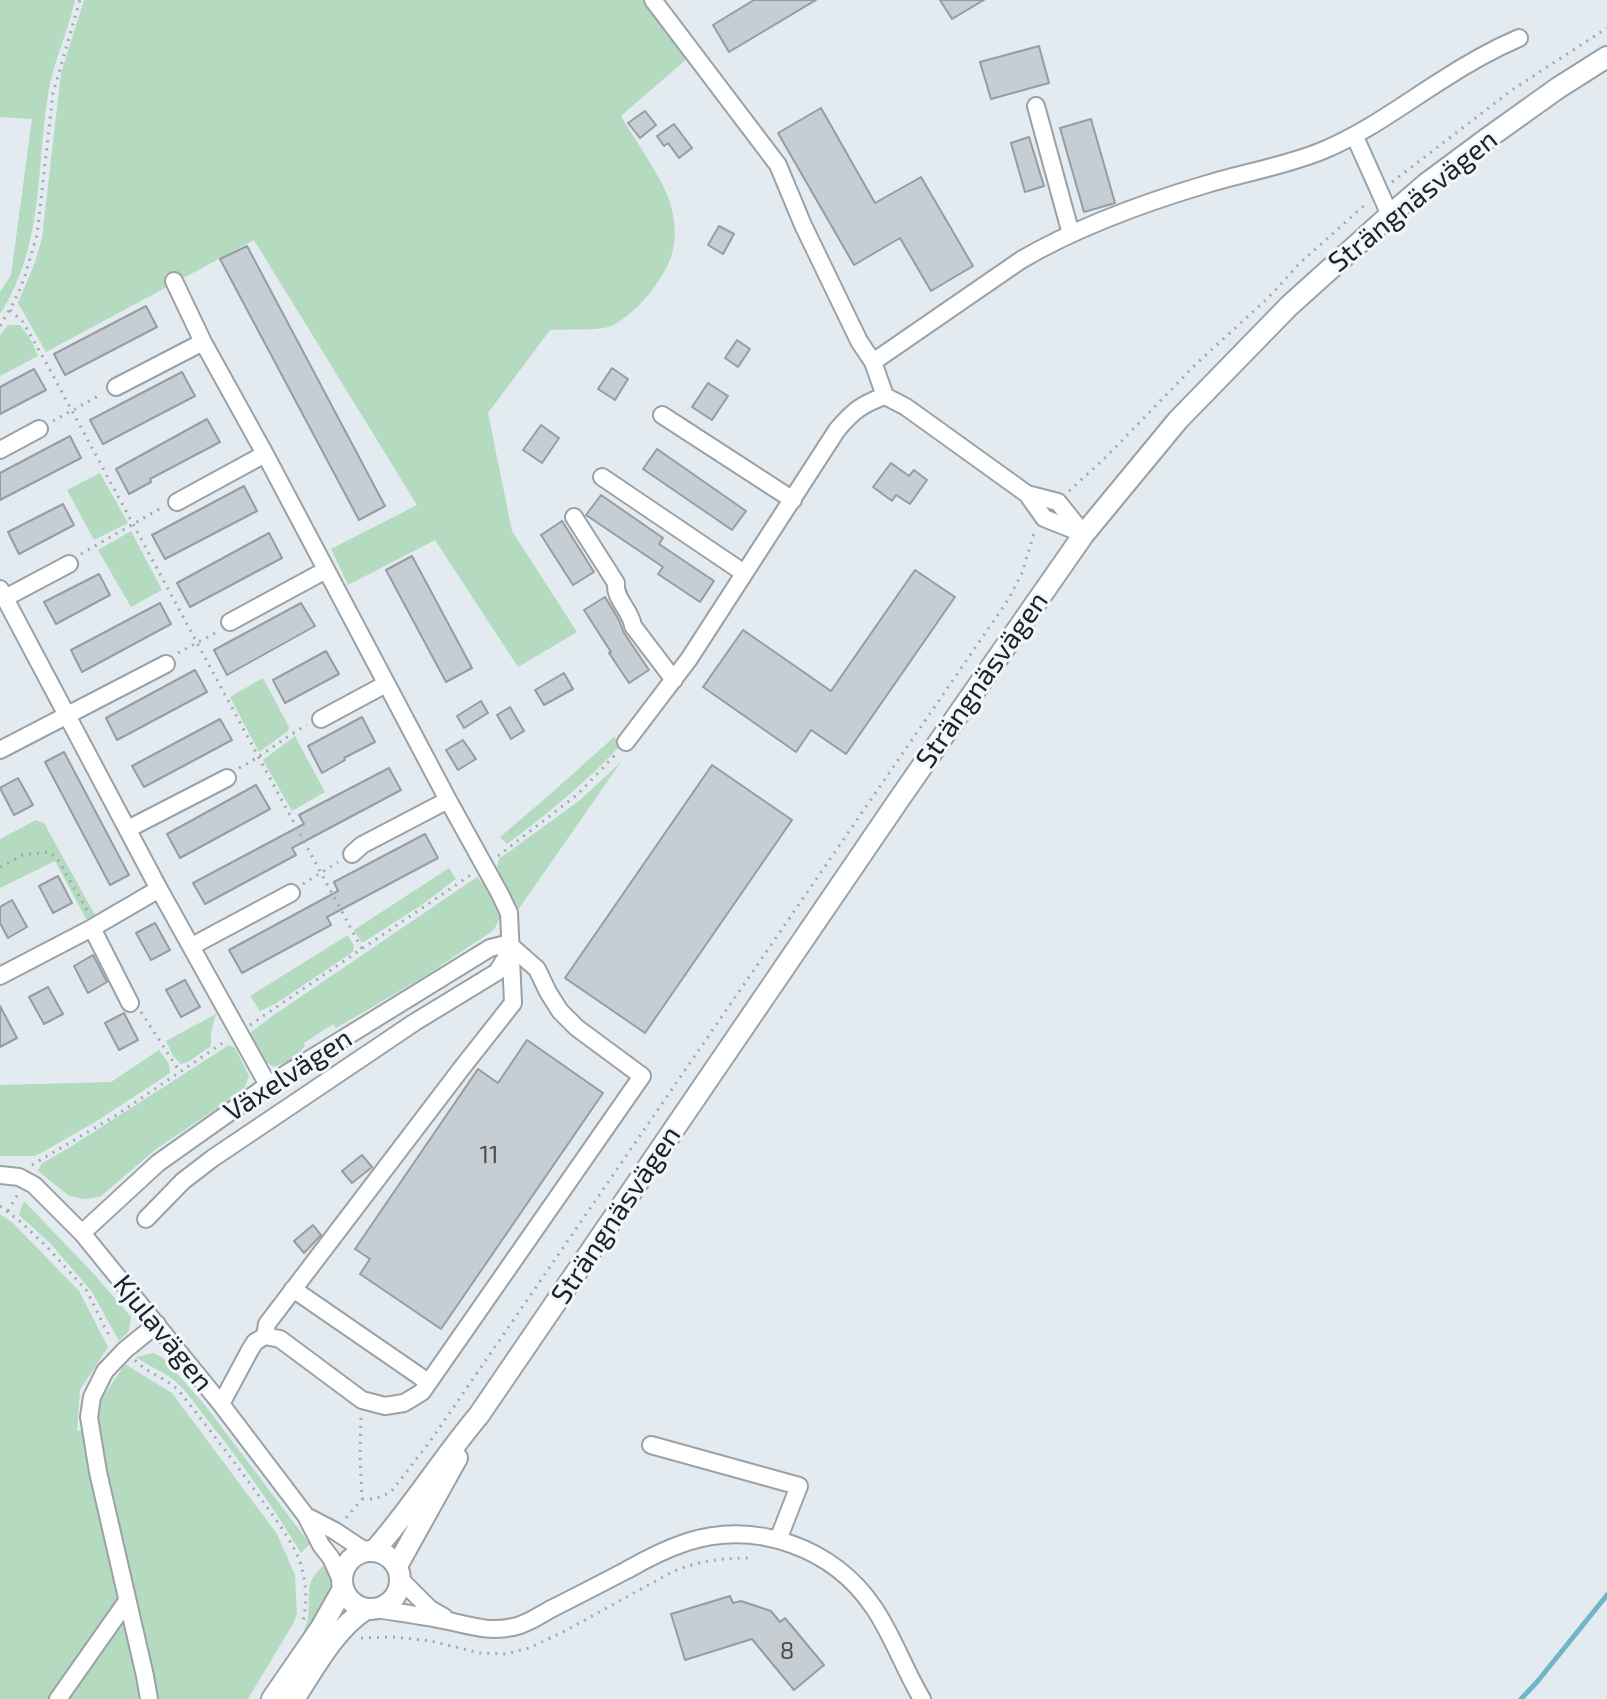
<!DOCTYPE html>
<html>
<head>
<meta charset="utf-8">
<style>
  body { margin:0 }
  canvas { display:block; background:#e3ebf0 }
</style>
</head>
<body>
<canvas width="1607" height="1699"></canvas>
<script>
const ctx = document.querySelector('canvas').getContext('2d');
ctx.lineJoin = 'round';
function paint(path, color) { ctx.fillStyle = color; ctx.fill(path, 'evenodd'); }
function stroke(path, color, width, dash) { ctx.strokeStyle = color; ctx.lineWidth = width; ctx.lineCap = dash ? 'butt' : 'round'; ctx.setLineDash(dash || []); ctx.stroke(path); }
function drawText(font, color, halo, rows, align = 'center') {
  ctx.font = font + ' "Exo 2",sans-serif'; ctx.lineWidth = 6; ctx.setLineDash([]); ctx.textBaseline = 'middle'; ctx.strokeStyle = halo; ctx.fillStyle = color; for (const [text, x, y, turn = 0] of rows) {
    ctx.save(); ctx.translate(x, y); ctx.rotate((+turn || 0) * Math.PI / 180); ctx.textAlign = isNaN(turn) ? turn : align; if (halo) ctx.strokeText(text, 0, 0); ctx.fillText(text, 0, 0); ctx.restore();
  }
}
paint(new Path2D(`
  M0,0H75C68,32 53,62 48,95C36,171 44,246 0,314V292L11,275L32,119L0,117Z
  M84,0H646L689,57L621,116C637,144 659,172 670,202C675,219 677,240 671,257C662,282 635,315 611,326C601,331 564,329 550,330L488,413L512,531L577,632L518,667L435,540L348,585L331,549L417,505L254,240L46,352L18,303L35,262L42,238L61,73Z
  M8,325H20L31,340L38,356L0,376V335Z
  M100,473L128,523L94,540L67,490Z
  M131,531L162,590L131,607L98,550Z
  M263,678L289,727L288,731L259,752L230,697Z
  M295,736L325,792L292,811L263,760Z
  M614,737L621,745C587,781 548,814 507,844L500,837L547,797Z
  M621,762L518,910L497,868L499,859L580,800Z
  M36,820L44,823L95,915L86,919L55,861L0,888V839Z
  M449,868L456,879L420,906L362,943L354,930Z
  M477,877L486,887L500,917L494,930L422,978L336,1028L333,1024L304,1043L305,1046L293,1060L274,1067L260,1058L249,1034L271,1017Z
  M348,935L354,946L353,952L275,1004L260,1011L250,996Z
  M216,1014L211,1034V1046L188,1062L181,1064L173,1056L166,1041Z
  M229,1045L235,1048L249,1076L243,1091L156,1149L100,1197L84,1199L69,1196L38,1171L41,1164L75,1144Z
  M159,1050L169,1064L170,1073L100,1119L43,1152L34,1156H0V1085L111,1082Z
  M24,1201L92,1272L131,1317L129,1331L119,1341L92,1292L51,1244L19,1215Z
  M0,1214L13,1223L79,1291L108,1347L80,1390L77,1431L97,1427L99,1403L125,1364L172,1393L277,1534L295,1575L297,1614L293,1624L248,1699H0Z
  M154,1353L163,1358L204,1404L310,1544L301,1553C273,1507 243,1464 209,1422C198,1408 187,1391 173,1379C162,1371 148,1366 136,1357Z
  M323,1566L332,1579V1600L265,1699H261C274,1681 305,1638 308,1618C311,1594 303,1584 323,1566Z`), '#b4dabf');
stroke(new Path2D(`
  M1521,1699L1537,1682L1607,1595`), '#6fb7c5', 5);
const building = new Path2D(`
  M754,0H816L729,52L713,25Z
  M940,0H984L952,19Z
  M1039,46L1049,83L991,99L980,62Z
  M821,108L875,203L921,177L973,266L931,291L900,238L854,265L778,133Z
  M645,111L656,125L640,138L628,123Z
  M1091,119L1115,203L1084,212L1060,128Z
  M674,124L692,148L679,158L668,143L664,146L657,136Z
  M1029,137L1044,186L1025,192L1011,143Z
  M719,226L734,234L723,254L708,245Z
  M247,246L385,506L359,520L220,259Z
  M146,306L157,327L65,375L54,354Z
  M737,340L750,349L738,367L725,358Z
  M612,368L628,379L615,400L598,389Z
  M34,369L46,390L0,414V387Z
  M182,372L195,396L103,444L90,420Z
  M708,383L728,396L712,420L692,407Z
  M207,419L220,442L150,479L151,482L129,494L116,469Z
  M541,425L559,438L542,463L523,450Z
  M70,436L81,458L0,500V473Z
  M657,449L746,511L732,530L643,469Z
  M891,463L909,476L914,470L927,480L910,504L896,495L892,501L873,487Z
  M244,486L257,511L165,559L152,535Z
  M601,495L663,538L659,544L714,581L700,602L658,574L663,567L586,515Z
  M63,504L74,525L19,554L8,532Z
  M562,521L594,572L573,585L541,535Z
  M269,533L282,558L190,607L177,583Z
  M412,556L472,668L446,682L386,570Z
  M915,570L955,597L846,754L811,730L796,752L703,687L743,630L831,691Z
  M99,574L110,595L56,624L44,602Z
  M605,597L619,620L624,633L649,670L629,683L609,653L611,652L584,610Z
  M160,603L171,624L82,672L71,650Z
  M301,603L315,626L227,675L214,650Z
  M326,651L339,674L285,703L273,680Z
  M195,670L207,692L117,740L106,718Z
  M564,673L573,689L544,705L535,690Z
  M481,701L488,713L464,728L457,716Z
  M510,707L524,731L511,739L497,715Z
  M362,717L375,742L344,758L345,760L322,773L308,746Z
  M220,719L232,740L144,787L132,766Z
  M463,740L476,759L458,770L446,750Z
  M64,752L129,875L110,885L45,762Z
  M712,765L792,820L645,1033L565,978Z
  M389,768L401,790L292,848L296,855L205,904L193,883L304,824L299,815Z
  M18,778L33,805L14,815L0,788Z
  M256,785L270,809L180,858L167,834Z
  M425,834L438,858L327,917L331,925L242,973L229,950L338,891L334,882Z
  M58,876L72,903L53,913L39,886Z
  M12,900L27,927L8,938L0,923V907Z
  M155,923L170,950L151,960L136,933Z
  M93,955L107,982L88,993L74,966Z
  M185,980L200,1007L181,1017L166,990Z
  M48,987L63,1014L44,1024L29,997Z
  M0,1006L17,1038L0,1047Z
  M124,1013L138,1040L119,1050L105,1023Z
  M527,1040L603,1093L441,1329L360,1274L370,1259L355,1249L478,1069L498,1083Z
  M362,1155L372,1167L352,1183L342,1171Z
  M313,1225L321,1235L304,1253L294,1241Z
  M730,1596L733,1603L741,1601L771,1611L780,1622L785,1618L824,1665L794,1690L752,1639L685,1660L671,1614Z`);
paint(building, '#c6cdd3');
stroke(building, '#969da2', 2);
const minor = new Path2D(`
  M653,0L778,165L803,225L859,341L873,362L885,396
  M1036,106L1071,234
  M1355,137L1390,215
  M174,281L203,342L265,454L448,800L500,894L509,913L513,1003L461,1069L267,1324L265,1336
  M873,362L1021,260C1079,226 1143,203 1207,184C1246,172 1286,166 1324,150C1365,133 1401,106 1439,82C1465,65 1491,50 1519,38
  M116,387L203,342
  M662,415L793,500
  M0,450L39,429
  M602,477L744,573
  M1027,494L1058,502L1082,532
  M177,502L265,454
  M574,517L616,583C614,599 631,610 633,626L674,680
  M0,589L159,889L268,1085
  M5,598L69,564
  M230,622L326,570
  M321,719L386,684
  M626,742L689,659L837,430C853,411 862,404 885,396L906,407L1027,494L1044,518L1084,534
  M0,750L166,664
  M128,829L227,778
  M352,854L362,845L448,800
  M92,928L130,1003
  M192,946L291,893
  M0,976L92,928L159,889
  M0,1175L19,1177L34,1185L82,1233L221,1404L306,1516L321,1545L331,1558L341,1580
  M146,1219L183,1181L213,1158L415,1022L497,972L512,948
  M82,1233L158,1163L268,1085L490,948L502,945L512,947
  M293,1289L428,1382
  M221,1404L250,1350L255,1342L265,1336L280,1339L362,1400L385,1406L404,1403L422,1392L642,1076L577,1028L560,1011L548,992L537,969L512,947
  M651,1445L799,1486L778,1540
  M306,1516L335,1531L365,1551
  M400,1579L430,1609L444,1617
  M376,1609C401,1613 428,1616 453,1622C475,1627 490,1632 513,1627C526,1625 540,1615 551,1609C577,1596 602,1583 627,1570C646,1559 666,1549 687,1542C757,1520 834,1548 874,1608C893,1636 904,1669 922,1699
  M58,1699L127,1601
  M149,1699L145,1676L98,1472L89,1417L92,1397L105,1371L125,1350L157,1324`);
const major = new Path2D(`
  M342 1580a29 29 0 1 1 58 0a29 29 0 1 1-58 0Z
  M374,1551C412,1508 442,1459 479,1415L900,798L1084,534L1178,420L1289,306L1390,215L1426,184L1488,138L1558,88L1607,57
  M397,1566L457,1458
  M272,1699L321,1628L343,1589
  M294,1699C315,1667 334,1630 366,1609`);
stroke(minor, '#9ba2a7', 20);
stroke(major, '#9ba2a7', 24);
stroke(new Path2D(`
  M1392,182L1512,90L1607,28
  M10,310L23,322L49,368L362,949
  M0,326L15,300L24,279L37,235L53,93L80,0
  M53,421L102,394
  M1069,491L1105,458L1197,363L1268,298L1300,263L1368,202
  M81,554L161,508
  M178,653L217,632
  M239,768C263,756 283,738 307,725
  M498,856L578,794L616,754
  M0,867L23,855L49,852L57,858L88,912
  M303,884L338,862
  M141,1012L180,1072
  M250,1025L472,874
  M32,1165L115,1116L227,1040
  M0,1206L22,1223L48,1248L87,1291L107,1332L112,1339
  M8,1211L18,1194
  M135,1360C148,1374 165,1377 179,1391C206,1425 233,1460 259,1496C273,1516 289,1536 299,1559C306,1579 308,1601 303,1621
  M362,1499H375L391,1492L431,1440L1008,600L1022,573L1035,530
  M346,1518L362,1499L360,1455L361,1415
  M361,1638L394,1637L431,1641L480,1653L506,1654L529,1648L563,1632L672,1572C697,1561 722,1558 749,1558`), '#a2a8ad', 3, [2, 6]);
stroke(minor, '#fff', 16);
stroke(major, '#fff', 20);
drawText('24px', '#4a4d50', null, [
  ["11",489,1155],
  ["8",787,1651]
]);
drawText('28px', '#202225', '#f0f8fe', [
  ["Strängnäsvägen",1413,201,-39],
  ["Strängnäsvägen",982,680,-55],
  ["Växelvägen",288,1075,-33],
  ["Strängnäsvägen",616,1215,-56],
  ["Kjulavägen",163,1333,51]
]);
</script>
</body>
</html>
